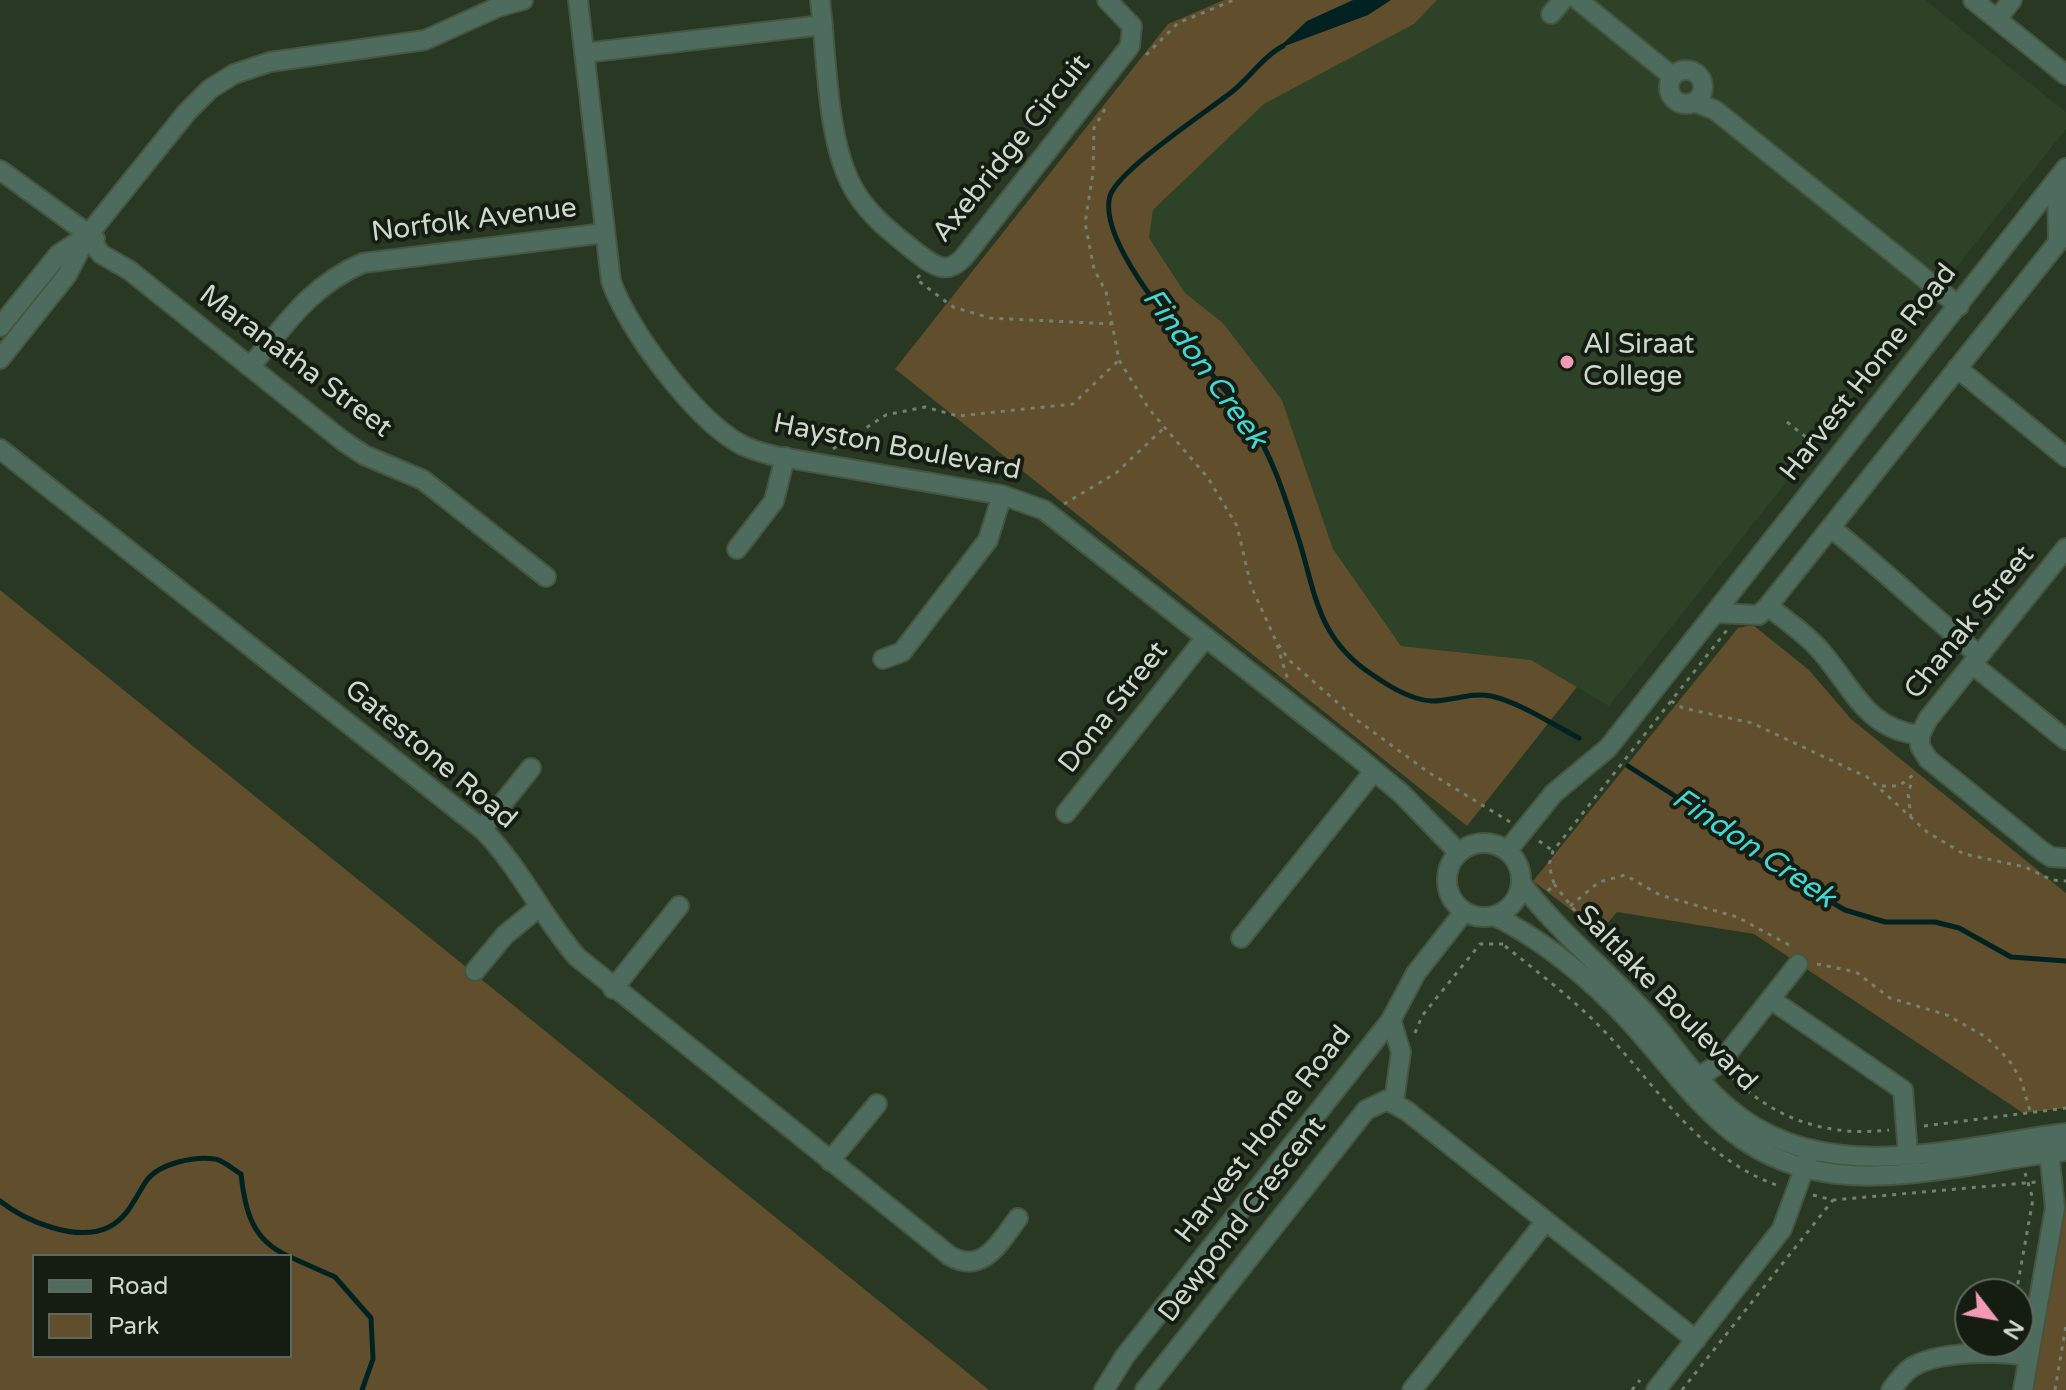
<!DOCTYPE html>
<html>
<head>
<meta charset="utf-8">
<style>
  body { margin:0 }
  #map { position:relative; width:2066px; height:1390px; overflow:hidden; background:#283822; font-family:"Varela Round",sans-serif }
  canvas { display:block }
  .legend { position:absolute; left:32px; top:1254px; width:260px; height:104px; box-sizing:border-box; background:#151d13; border:2px solid #5f685d; margin:0; padding:10px 14px; list-style:none; font-size:24px; color:#ced8cb }
  .legend li { display:flex; align-items:center; gap:16px; height:40px }
  .legend b { width:40px; border:2px solid #5f685d }
  .north { position:absolute; left:1954px; top:1278px; width:80px; height:80px; box-sizing:border-box; background:#151d13; border:2px solid #5f685d; border-radius:50%; rotate:121deg; font-size:22px; font-weight:700; line-height:32px; text-align:center; color:#ced8cb }
  .north::after { content:''; display:block; margin:auto; width:28px; height:36px; background:#f19ab4; clip-path:polygon(50% 0,100% 100%,50% 72%,0 100%) }
</style>
</head>
<body>
<div id="map">
<canvas width="2066" height="1390"></canvas>
<ul class="legend">
<li><b style="height:10px;background:#4d6c5e"></b>Road</li>
<li><b style="height:22px;background:#604e2c"></b>Park</li>
</ul>
<div class="north">N</div>
</div>
<script>
const ctx = document.querySelector('canvas').getContext('2d');
ctx.lineJoin = 'round';
function paint(path, color) { ctx.fillStyle = color; ctx.fill(path, 'evenodd'); }
function stroke(path, color, width, dash) { ctx.strokeStyle = color; ctx.lineWidth = width; ctx.lineCap = dash ? 'butt' : 'round'; ctx.setLineDash(dash || []); ctx.stroke(path); }
function drawText(font, color, halo, rows, align = 'center') {
  ctx.font = font + ' "Varela Round",sans-serif'; ctx.lineWidth = 8; ctx.setLineDash([]); ctx.textBaseline = 'middle'; ctx.strokeStyle = halo; ctx.fillStyle = color; for (const [text, x, y, turn = 0] of rows) {
    ctx.save(); ctx.translate(x, y); ctx.rotate((+turn || 0) * Math.PI / 180); ctx.textAlign = isNaN(turn) ? turn : align; if (halo) ctx.strokeText(text, 0, 0); ctx.fillText(text, 0, 0); ctx.restore();
  }
}
paint(new Path2D(`
  M1437,0H1925L2066,112V129L1609,706L1531,660L1401,646L1333,549L1282,400L1223,323L1185,294L1149,238L1153,210L1264,104L1414,24Z`), '#2d4226');
paint(new Path2D(`
  M1224,0H1437L1414,24L1264,104L1153,210L1149,238L1185,293L1223,323L1282,400L1333,549L1401,646L1531,660L1577,687L1467,826L895,369L1168,24Z
  M0,590L989,1390H0ZM34,1256H290V1356H34Z
  M1753,625L1809,670L1851,719L2066,893V1108L2023,1113L1754,934L1617,912L1600,932L1533,881L1738,628Z
  M2066,1171V1390H2033L2066,1207Z`), '#604e2c');
paint(new Path2D(`
  M1353,0H1391L1368,15L1277,49L1307,21Z`), '#022221');
stroke(new Path2D(`
  M1283,46C1264,56 1250,77 1233,91C1209,110 1118,170 1110,196C1094,251 1219,376 1250,423C1272,455 1285,497 1297,534C1315,588 1315,634 1367,671C1384,683 1409,700 1432,701C1453,701 1470,692 1491,696C1521,703 1552,724 1579,738
  M1628,766L1700,812L1754,857L1845,910L1885,922H1935L1959,928L2011,957L2066,961
  M0,1201C25,1221 77,1243 109,1227C129,1217 135,1197 147,1180C160,1163 195,1156 215,1159C223,1160 234,1170 241,1174C245,1211 252,1240 288,1256
  M290,1257L335,1277L371,1318L373,1359L362,1390`), '#022221', 5);
const minor = new Path2D(`
  M578,0L611,281C628,330 694,418 740,444C751,450 763,453 775,456L1002,495L1044,510L1354,754L1402,794L1459,853
  M820,0C827,55 826,133 850,182C864,212 892,233 917,253C934,266 947,276 964,257L1130,46L1132,26L1107,0
  M1578,0L1672,76
  M1973,0L2066,75
  M1551,14L1563,0
  M1997,19L2012,0
  M584,53L823,25
  M1669 87a17 17 0 1 1 34 0a17 17 0 1 1-34 0Z
  M1694,102L1715,110L1959,306
  M0,170L95,239
  M2057,181L2058,241
  M87,236L101,254L129,270L343,441L364,455L423,480L546,577
  M0,327L59,254L87,236
  M0,359L67,275L87,236L187,112L210,89L234,74L270,62L425,40L498,7L523,0
  M250,367C285,325 311,285 363,263L605,233
  M1957,368L2066,457
  M0,449L482,829C520,867 542,917 577,957L950,1256C983,1275 1000,1242 1018,1218
  M1831,528C1882,568 1928,613 1979,655
  M737,549L774,501L785,457
  M1768,606C1785,620 1805,633 1820,650C1852,686 1865,729 1920,735V746L1928,759L2043,852L2051,857L2066,858
  M1716,613L1759,615L1768,606L2066,232
  M883,659L902,652L988,540L1002,495
  M1972,664L2066,740
  M1920,735L1928,719L2066,548
  M1066,813L1206,637
  M482,829L531,768
  M1447 880a37 37 0 1 1 74 0a37 37 0 1 1-74 0Z
  M1507,851L1554,793L1608,748L2066,168
  M1521,883C1559,932 1606,970 1647,1015C1674,1045 1696,1081 1727,1107C1822,1190 1954,1147 2066,1133
  M1495,916C1538,938 1578,969 1612,1003C1685,1075 1721,1161 1837,1174C1908,1182 1994,1159 2066,1151
  M1241,938L1374,771
  M475,971L505,935L539,907
  M613,989L679,906
  M1779,1005L1903,1090L1908,1154
  M1391,1020L1401,1052L1394,1101
  M1699,1077L1720,1063L1798,964
  M830,1161L877,1104
  M1104,1390L1125,1356L1391,1020L1416,973L1464,912
  M1145,1390L1366,1110L1387,1100L1407,1111L1696,1340
  M1412,1390L1545,1222
  M1656,1390L1782,1229L1808,1158
  M1891,1390C1899,1380 1906,1369 1918,1364C1944,1352 2001,1350 2029,1357
  M2023,1390L2055,1208L2048,1142`);
stroke(minor, '#465540', 22);
stroke(new Path2D(`
  M1146,55L1178,23L1234,0
  M1105,109L1094,128L1093,173L1085,223L1094,269L1106,292L1119,360L1149,409L1208,478L1237,526L1251,586L1276,641L1289,660L1357,720L1428,772L1510,822
  M920,275L916,279L953,307L990,318L1112,324
  M1787,422L1821,449
  M833,449L886,415L925,407L958,416L1073,404L1119,360
  M1064,504L1116,473L1165,427
  M1277,645L1288,680
  M1671,701L1683,708L1752,723L1867,777L1927,832L1964,854L2025,867L2052,880L2066,881
  M1882,786H1899L1917,772
  M1911,818L1908,793L1913,779
  M1539,841L1553,851
  M1554,884L1583,921L1661,993L1709,1051
  M1548,891L1554,884L1549,865L1553,851L1727,630
  M1570,906L1599,882L1625,875L1660,895L1737,917L1791,946
  M1505,946C1540,974 1576,1001 1607,1034C1661,1092 1700,1158 1779,1186
  M1817,964L1856,972L1890,998L1947,1015L1986,1037L2009,1060L2021,1080L2030,1111
  M1415,1033L1422,1016L1480,944H1507
  M1732,1077C1776,1120 1828,1137 1889,1130
  M1924,1126L2066,1108
  M1813,1195L1833,1200L2036,1182
  M2016,1294L2033,1199L2025,1173
  M1632,1390L1640,1380
  M1682,1390L1833,1200
  M2055,1390L2066,1325`), '#73816f', 3, [4, 6]);
stroke(minor, '#4d6c5e', 18);
for (const [x, y, r, color] of [
  [1567,362,8,"#f19ab4"]
]) { const dot = new Path2D(); dot.arc(x, y, r, 0, 2 * Math.PI); ctx.fillStyle = color; ctx.fill(dot); stroke(dot, '#151d13', 3); }
drawText('28px', '#ced8cb', '#151d13', [
  ["Axebridge Circuit",1012,149,-51],
  ["Norfolk Avenue",474,221,-7],
  ["Maranatha Street",295,362,37],
  ["Harvest Home Road",1869,373,-52],
  ["Hayston Boulevard",897,448,11],
  ["Chanak Street",1970,623,-51],
  ["Dona Street",1114,708,-52],
  ["Gatestone Road",430,755,40],
  ["Saltlake Boulevard",1666,999,46],
  ["Harvest Home Road",1264,1135,-52],
  ["Dewpond Crescent",1243,1220,-52]
]);
drawText('28px', '#ced8cb', '#151d13', [
  ["Al Siraat",1583,346],
  ["College",1583,378]
], 'left');
drawText('italic 30px', '#42d7d4', '#151d13', [
  ["Findon Creek",1204,369,54],
  ["Findon Creek",1753,849,34]
]);
</script>
</body>
</html>
